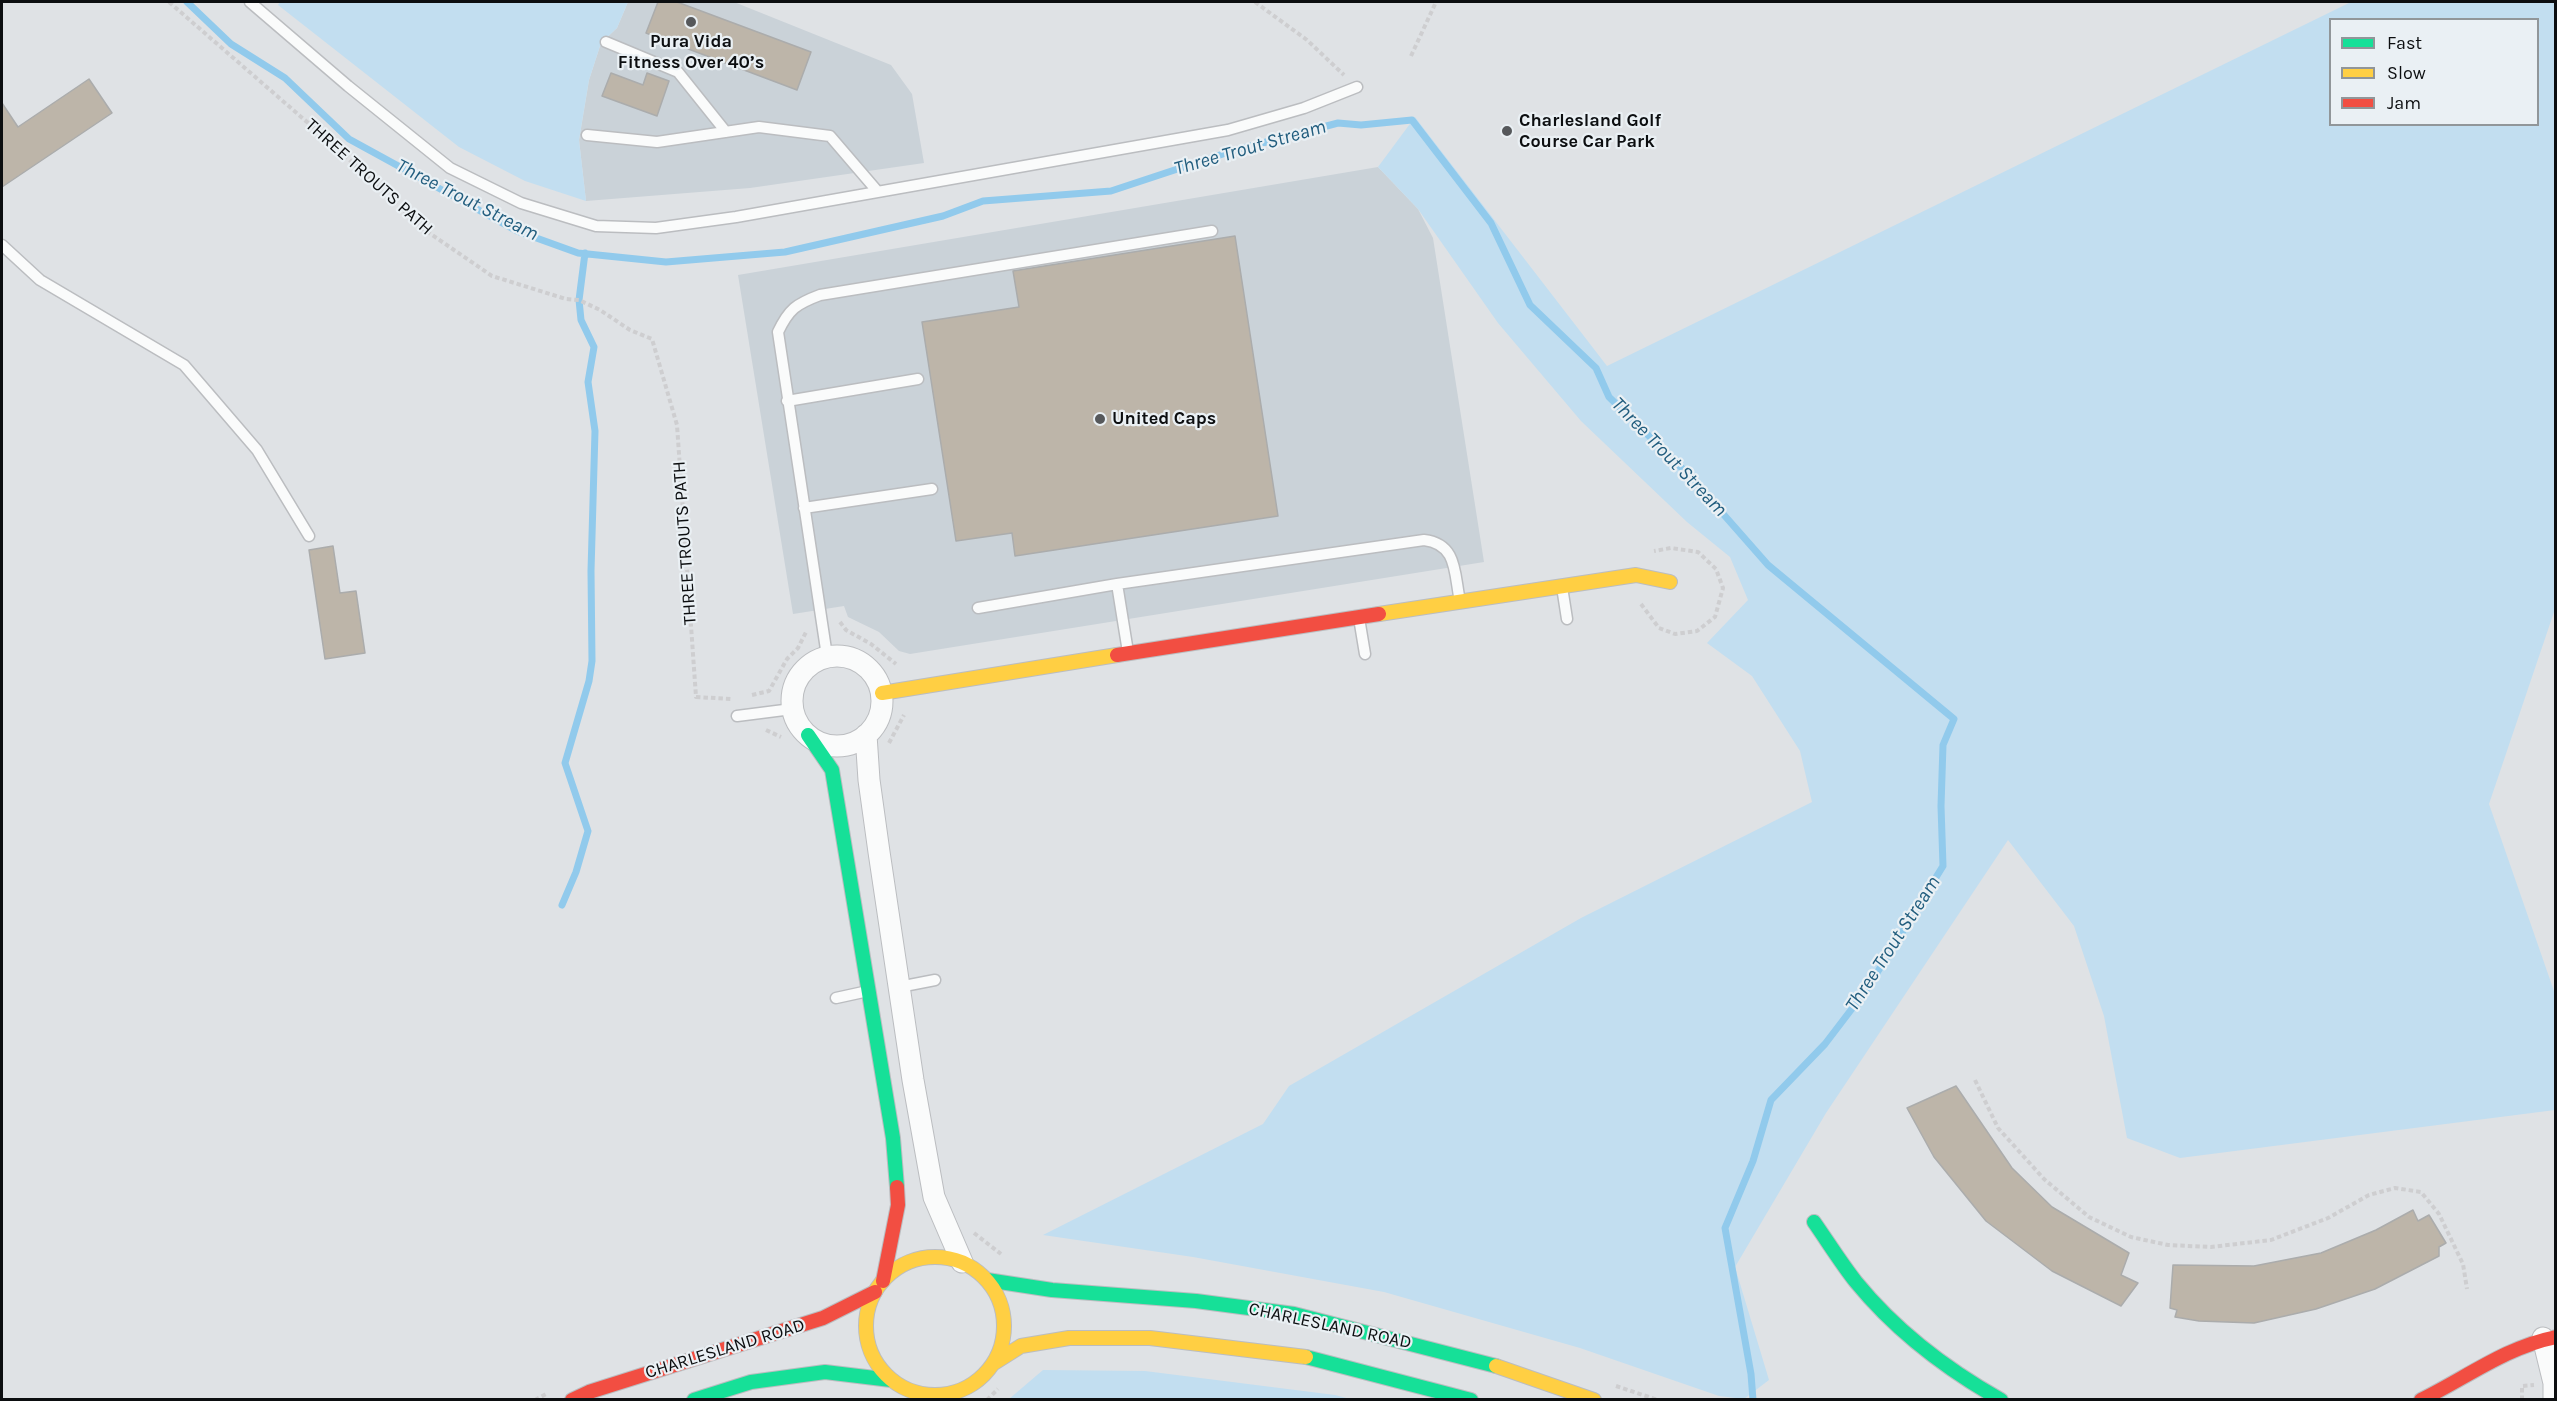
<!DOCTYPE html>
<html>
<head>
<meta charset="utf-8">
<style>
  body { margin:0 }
  #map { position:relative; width:2557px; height:1401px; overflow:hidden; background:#dfe2e5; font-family:Karla,sans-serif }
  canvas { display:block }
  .frame { position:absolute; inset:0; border:3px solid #0c0e10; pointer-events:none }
  .legend { position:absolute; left:2329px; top:18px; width:210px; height:108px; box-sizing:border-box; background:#eaf0f4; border:2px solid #919699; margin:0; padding:8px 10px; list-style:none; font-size:18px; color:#0c0e10 }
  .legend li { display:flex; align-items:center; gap:12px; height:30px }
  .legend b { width:30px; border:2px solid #919699 }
</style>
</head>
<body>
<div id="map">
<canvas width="2557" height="1401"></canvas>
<div class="frame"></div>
<ul class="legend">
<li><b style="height:8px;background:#16e098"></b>Fast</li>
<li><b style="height:8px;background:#ffcf43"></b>Slow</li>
<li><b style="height:8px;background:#f24e42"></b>Jam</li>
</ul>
</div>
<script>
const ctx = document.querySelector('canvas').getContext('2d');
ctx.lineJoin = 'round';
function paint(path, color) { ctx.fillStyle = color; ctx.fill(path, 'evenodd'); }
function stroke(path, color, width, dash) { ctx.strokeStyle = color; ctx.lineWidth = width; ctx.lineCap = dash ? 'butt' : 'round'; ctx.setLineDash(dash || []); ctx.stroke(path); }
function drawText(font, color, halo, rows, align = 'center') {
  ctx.font = font + ' Karla,sans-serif'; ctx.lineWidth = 4.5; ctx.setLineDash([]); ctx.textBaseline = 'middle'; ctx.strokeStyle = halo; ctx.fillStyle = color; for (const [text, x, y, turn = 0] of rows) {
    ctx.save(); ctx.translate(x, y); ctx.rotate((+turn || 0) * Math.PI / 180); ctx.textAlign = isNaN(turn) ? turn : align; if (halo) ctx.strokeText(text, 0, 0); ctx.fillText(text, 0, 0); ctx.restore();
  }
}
paint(new Path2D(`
  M628,2H734L891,65L912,94L924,163L750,188L586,201L579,140L589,80L601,43L617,28Z
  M1378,167L1418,209L1433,238L1484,562L910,654L899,651L879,632L848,617L844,606L793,614L738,275Z`), '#cad2d8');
paint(new Path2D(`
  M280,2H628L617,28L601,43L589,80L579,140L586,201L525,181L459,147L278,5Z
  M2351,2H2555V609L2489,804L2555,994V1110L2180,1158L2127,1138L2104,1016L2074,926L2008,840L1826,1113L1735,1267L1769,1380L1744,1399L1719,1396L1580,1348L1384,1292L1193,1257L1043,1235L1263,1124L1289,1086L1581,918L1812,802L1800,751L1752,676L1707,643L1748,600L1730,557L1687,522L1581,421L1498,323L1418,209L1378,167L1415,117L1607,366ZM2330,20H2538V124H2330Z
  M1043,1370L1145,1371L1335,1395L1350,1399H1009Z`), '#c2def0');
stroke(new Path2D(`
  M187,2L231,44L285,78L349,139L517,231L578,253L666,262L785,252L943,216L983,201L1111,191L1232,151L1338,123L1361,125L1412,120L1491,223L1530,305L1596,368L1609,397L1688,474L1768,565L1954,719L1943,745L1941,806L1943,866L1867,989L1825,1044L1771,1100L1753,1161L1725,1228L1751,1374L1753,1400
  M562,905L576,872L588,831L565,763L589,681L592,661L591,571L595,431L588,382L594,347L581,320L579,300L585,253`), '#91caec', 7);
const building = new Path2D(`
  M658,2H677L811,52L797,90L646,33Z
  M611,73L643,85L647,73L669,81L657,116L602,96Z
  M89,79L112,113L2,187V103L18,127Z
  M1235,236L1278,516L1015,556L1012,533L956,541L922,322L1019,307L1013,271Z
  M333,546L340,593L356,591L365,653L325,659L309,550Z
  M1956,1086L2012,1168L2052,1207L2129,1253L2121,1275L2138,1283L2121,1306L2052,1271L1986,1221L1934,1157L1907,1108Z
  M2413,1210L2418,1221L2429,1215L2446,1243L2439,1247V1256L2375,1289L2316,1309L2254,1323L2199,1321L2175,1317L2177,1310L2170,1308L2173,1265L2254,1266L2321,1253L2376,1230Z`);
paint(building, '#bdb5a9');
stroke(building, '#abacac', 1.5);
const lane = new Path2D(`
  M250,2L348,86L450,168L521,203L596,226L656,228L736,217L1228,130L1304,108L1357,87
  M606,42L678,72L726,132
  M587,135L657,142L759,127L830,136L878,192
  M2,245L40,280L184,365L257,450L309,536
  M787,401L918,379
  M804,508L932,489
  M1117,584L1128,652
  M1562,587L1567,619
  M978,608L1117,584L1424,540C1458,544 1454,574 1460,601
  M1359,618L1365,654
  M827,656L778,332C789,309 796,304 820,295L1212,231
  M737,716L792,709
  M899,987L935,980
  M836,998L868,991`);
const street = new Path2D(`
  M792 701a45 45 0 1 1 90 0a45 45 0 1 1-90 0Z
  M866,735L869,780L879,852L913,1080L934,1197L962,1262
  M2543,1338L2554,1383V1400`);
const fast = new Path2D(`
  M808,735L832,770L893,1138L897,1187
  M1814,1222C1828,1242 1841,1263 1856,1282C1896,1331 1946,1369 2001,1400
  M987,1280L1052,1290L1196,1301L1294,1314L1496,1366
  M1306,1357L1471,1400
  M694,1400L751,1382L825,1372L891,1380`);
const slow = new Path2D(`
  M1379,614L1636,575L1670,582
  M882,693L1117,655
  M866 1326a69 69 0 1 1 138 0a69 69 0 1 1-138 0Z
  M994,1363L1021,1346L1069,1338H1150L1306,1357
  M1496,1366L1594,1400`);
const jam = new Path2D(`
  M1117,655L1379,614
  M883,1281L898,1205L897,1187
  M572,1400L589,1392L823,1318L875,1292
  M2421,1400C2466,1378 2506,1347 2556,1337`);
stroke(lane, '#bbbdc0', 13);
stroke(street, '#bbbdc0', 23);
stroke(fast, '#bbbdc0', 16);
stroke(slow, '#bbbdc0', 16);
stroke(jam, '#bbbdc0', 16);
stroke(new Path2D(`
  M169,2L338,149L419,226L492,276L566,299L579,300L600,310L630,330L652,339L677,425L696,697L731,699
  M1255,2L1307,40L1344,75
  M1411,56L1436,2
  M1641,604L1659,628L1675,634L1697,631L1715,617L1723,588L1716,569L1698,552L1671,548L1654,551
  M840,622L846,630L871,644L896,664
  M752,695L769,691L787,659L798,648L806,632
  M766,730L781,737
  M889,743L904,715
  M1975,1080L1998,1128L2044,1179L2089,1217L2131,1237L2168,1245L2211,1247L2271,1240L2328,1218L2369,1195L2395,1188L2421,1192L2439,1214L2463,1264L2467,1289
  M974,1233L1001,1254
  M1616,1386L1658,1400
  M535,1400L548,1393
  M987,1400L998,1389
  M2522,1400V1386L2534,1385`), '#ceced0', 4, [4.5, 3]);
stroke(lane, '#fafbfb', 10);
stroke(street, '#fafbfb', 21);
stroke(fast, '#16e098', 14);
stroke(slow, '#ffcf43', 14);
stroke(jam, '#f24e42', 14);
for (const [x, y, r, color] of [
  [691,22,6,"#56585b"],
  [1507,131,6,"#56585b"],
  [1100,419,6,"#56585b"]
]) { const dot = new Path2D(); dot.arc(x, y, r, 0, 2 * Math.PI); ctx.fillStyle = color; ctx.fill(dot); stroke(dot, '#eaf0f4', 2); }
drawText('bold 18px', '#0c0e10', '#eaf0f4', [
  ["Pura Vida",691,42,"center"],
  ["Fitness Over 40’s",691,63,"center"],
  ["Charlesland Golf",1519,121],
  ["Course Car Park",1519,142],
  ["United Caps",1112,419]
], 'left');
drawText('18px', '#0c0e10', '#eaf0f4', [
  ["THREE TROUTS PATH",369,177,42],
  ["THREE TROUTS PATH",685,543,-94],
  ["CHARLESLAND ROAD",1330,1326,12],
  ["CHARLESLAND ROAD",725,1349,-17]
]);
drawText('italic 20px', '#215d7e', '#eaf0f4', [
  ["Three Trout Stream",1250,148,-16],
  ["Three Trout Stream",467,200,27],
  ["Three Trout Stream",1669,457,46],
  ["Three Trout Stream",1893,944,-57]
]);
</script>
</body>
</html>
